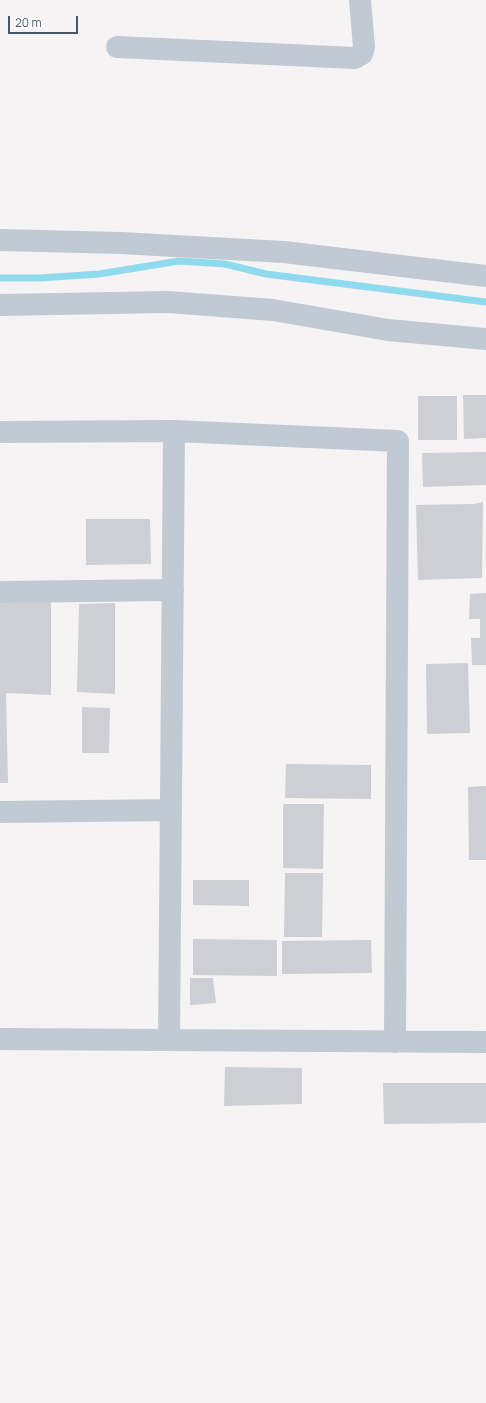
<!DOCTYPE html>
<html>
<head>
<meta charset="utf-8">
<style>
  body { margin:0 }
  #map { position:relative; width:486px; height:1403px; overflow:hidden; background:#f5f3f3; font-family:Manrope,sans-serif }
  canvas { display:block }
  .scale { position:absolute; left:8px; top:16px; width:70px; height:18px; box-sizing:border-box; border:2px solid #4a5661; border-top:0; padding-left:5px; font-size:12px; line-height:14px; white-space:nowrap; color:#4a5661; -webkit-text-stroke:3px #fff; paint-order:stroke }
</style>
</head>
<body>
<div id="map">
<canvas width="486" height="1403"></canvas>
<div class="scale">20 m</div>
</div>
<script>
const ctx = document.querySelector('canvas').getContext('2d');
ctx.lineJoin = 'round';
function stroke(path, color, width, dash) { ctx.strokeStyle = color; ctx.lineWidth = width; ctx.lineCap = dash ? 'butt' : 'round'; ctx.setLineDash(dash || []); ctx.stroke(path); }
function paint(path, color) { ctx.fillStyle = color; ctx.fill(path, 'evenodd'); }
stroke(new Path2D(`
  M0,278H40L99,274L179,261L225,264L266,274L486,302`), '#90daee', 7);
paint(new Path2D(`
  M463,395H486V438L464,439Z
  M418,396H457V440H418Z
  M486,452V485L423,487L422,453Z
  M483,502L482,578L418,580L416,505L473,504Z
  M86,519H150L151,564L86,565Z
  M486,593V665H472L471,638H480V619H469L470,594Z
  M0,602H51V695L6,693L8,783H0Z
  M115,603V694L77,692L79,604Z
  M468,663L470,733L427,734L426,664Z
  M82,707L110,708L109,753H82Z
  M286,764L371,765V799L285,798Z
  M486,786V860H469L468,787Z
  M283,804H324L323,869L283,868Z
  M285,873H323L322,937H284Z
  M193,880H249V906L193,905Z
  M193,939L277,940V976L193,975Z
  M371,940L372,973L282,974V941Z
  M190,978H213L216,1003L190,1005Z
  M225,1067L302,1068V1104L224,1106Z
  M383,1083H486V1123L384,1124Z`), '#cdcfd5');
stroke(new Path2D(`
  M117,47L355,58L362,54L364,47L360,0
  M0,240L121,243L284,252L486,276
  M0,305L168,302L273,310L388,330L486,339
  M0,432L174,431L398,441L395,1042
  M0,592L173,590
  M0,812L171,810
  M0,1039L486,1042
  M169,1040L174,431`), '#c1cad2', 22);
</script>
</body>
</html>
